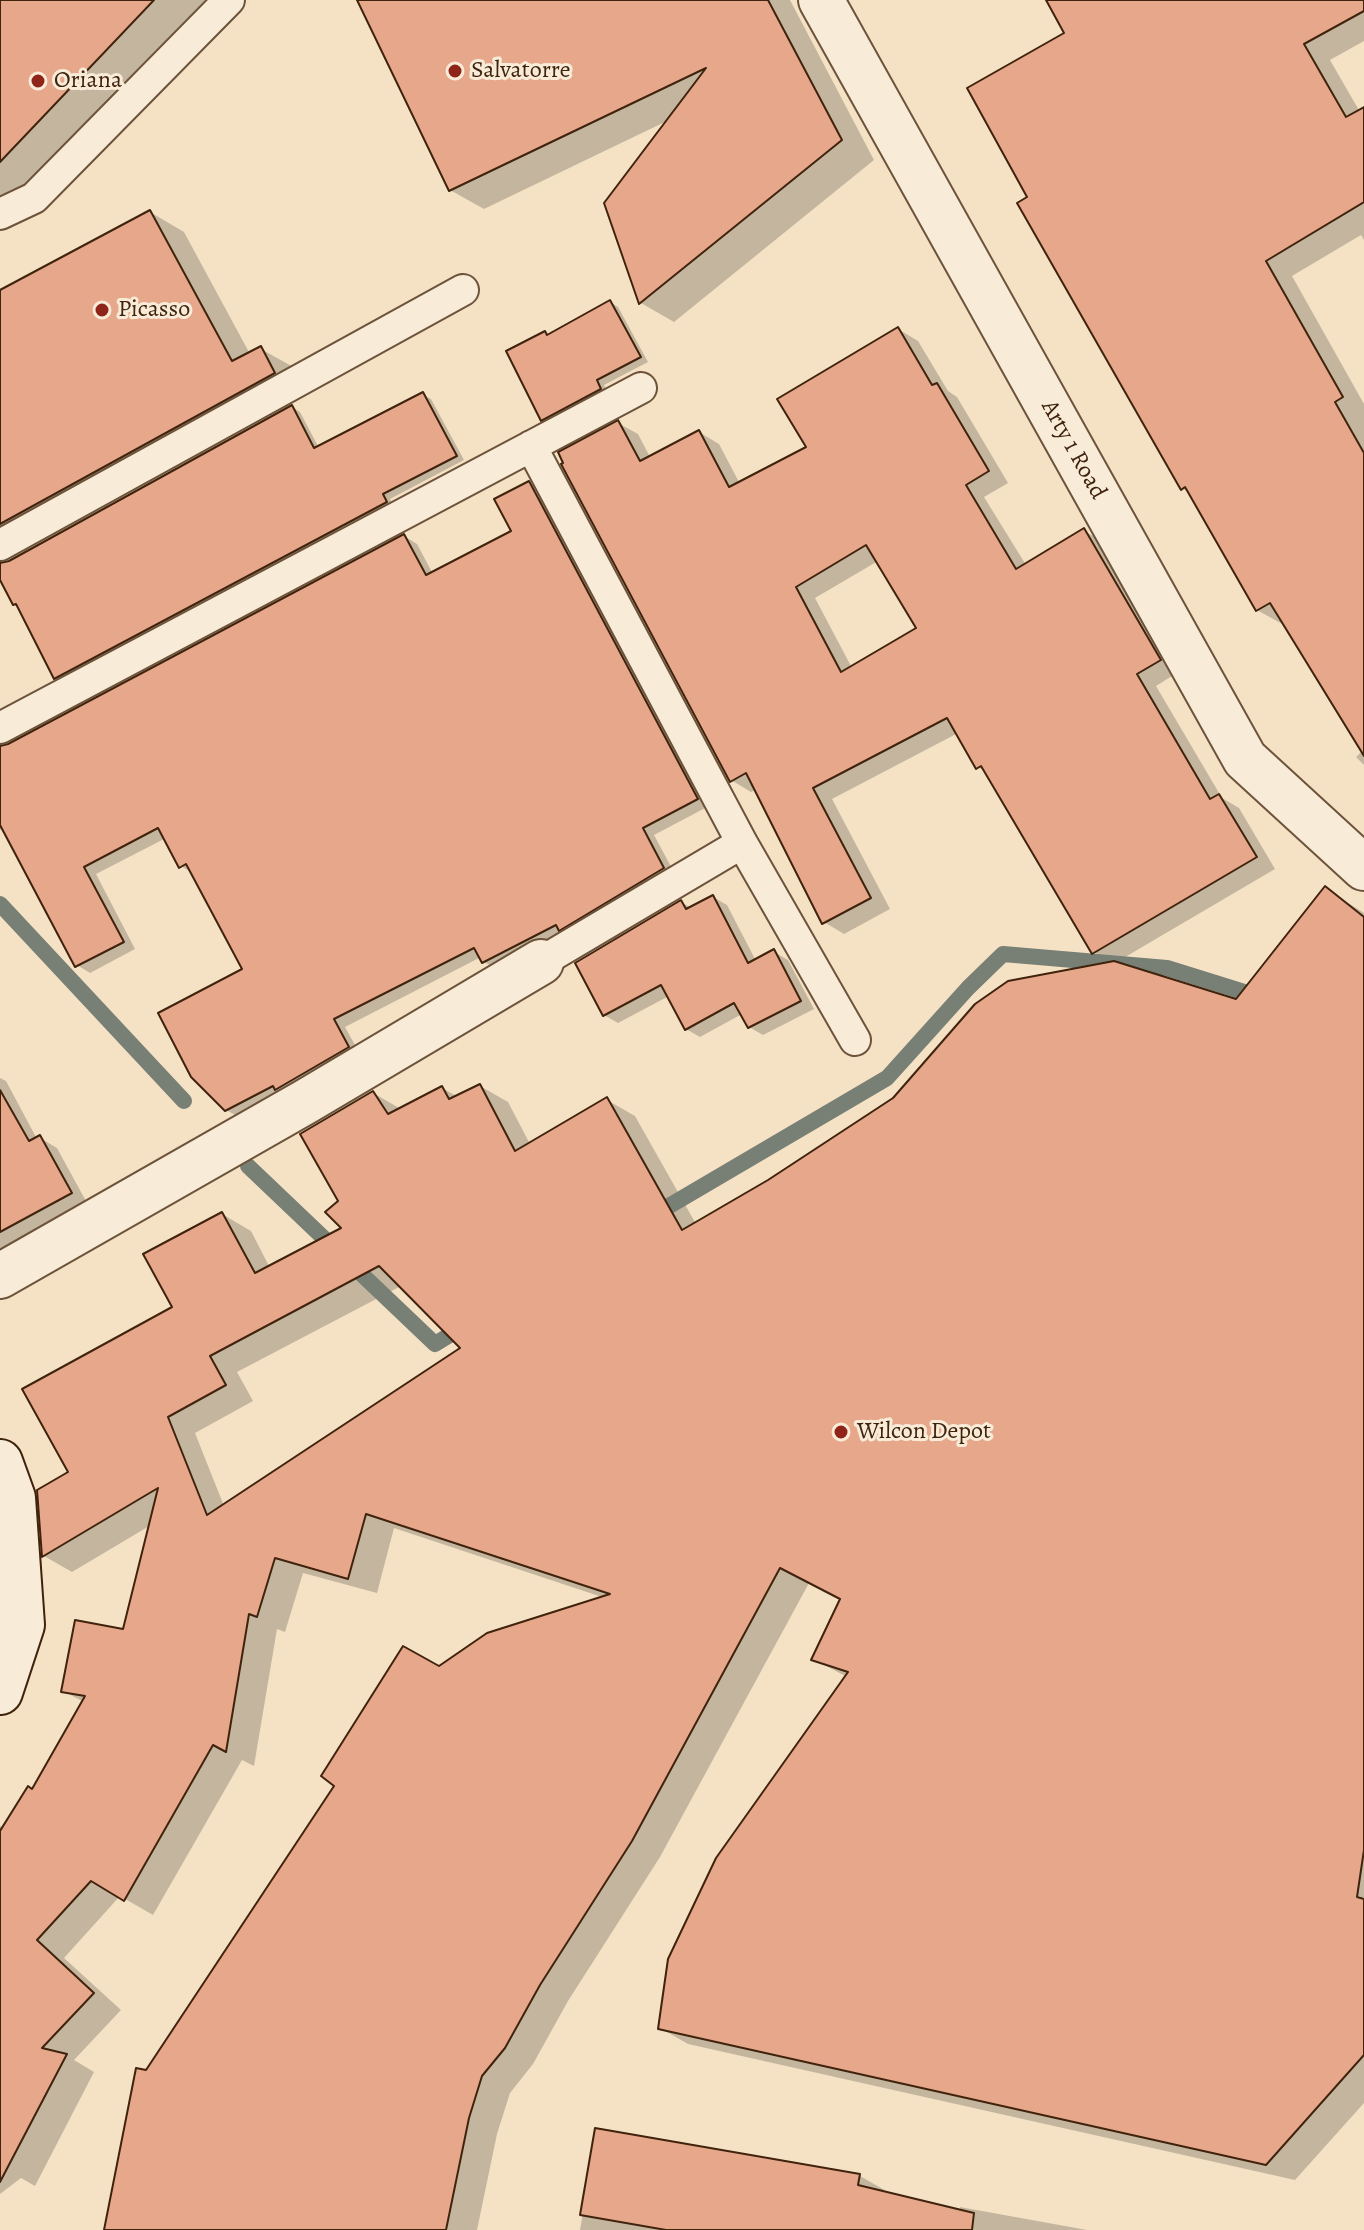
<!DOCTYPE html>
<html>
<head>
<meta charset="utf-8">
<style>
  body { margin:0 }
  canvas { display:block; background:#f5e2c5 }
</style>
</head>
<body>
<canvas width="1364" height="2230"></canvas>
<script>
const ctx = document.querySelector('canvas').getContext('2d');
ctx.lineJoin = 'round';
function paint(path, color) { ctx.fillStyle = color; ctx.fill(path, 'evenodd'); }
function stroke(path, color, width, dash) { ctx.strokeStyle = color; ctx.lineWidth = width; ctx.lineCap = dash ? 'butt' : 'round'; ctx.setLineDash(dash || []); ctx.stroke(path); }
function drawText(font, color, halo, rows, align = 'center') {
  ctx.font = font + ' Alegreya,serif'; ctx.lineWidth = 6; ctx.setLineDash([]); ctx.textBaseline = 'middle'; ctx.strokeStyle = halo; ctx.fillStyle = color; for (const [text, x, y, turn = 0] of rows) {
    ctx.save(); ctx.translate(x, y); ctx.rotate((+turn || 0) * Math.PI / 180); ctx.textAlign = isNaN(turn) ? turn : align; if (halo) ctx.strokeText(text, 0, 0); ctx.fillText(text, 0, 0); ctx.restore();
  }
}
paint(new Path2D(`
  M0,0H215L0,226Z
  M360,0H790L874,160L674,322L641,303L606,204L669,120L484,209L450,190Z
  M1048,0H1362L1364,3V41L1330,60L1360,112L1364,109V240L1361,235L1292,276L1364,404V765L1356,757L1363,750L1284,625L1257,610L1190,493L1182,488L1030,198L1067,33Z
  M150,212L184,232L250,354L261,349L295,368L308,393L29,547L0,530V293Z
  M610,302L618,307L648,362L604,385L608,393L551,424L543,419L545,333L549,336Z
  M898,329L918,341L948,391L957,397L1008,483L984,497L1026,565L1084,531L1104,542L1180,671L1156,686L1222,798L1239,808L1275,869L1115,963L1236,1001L1326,889L1364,913V2103L1295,2180L688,2044L660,2028L847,1677L813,1659L841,1600L809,1583L660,1857L568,2001L533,2064L510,2093L497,2134L477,2230H103L108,2218L147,2072L439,1668L605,1598L394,1528L377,1593L303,1573L285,1632L277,1629L254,1766L242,1760L153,1915L120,1896L64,1958L121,2010L74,2060L94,2072L35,2186L21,2178L0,2194V1826L4,1829L33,1792L84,1702L63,1691L125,1631L151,1525L72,1572L44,1556L71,1473L174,1307L222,1214L251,1231L270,1268L344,1228L341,1202L373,1093L401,1109L442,1088L458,1097L480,1086L508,1102L530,1144L607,1100L635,1116L696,1224L769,1182L1113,963L1094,952L988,773L978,767L958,733L832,799L890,909L844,934L824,922L757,789L751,792L731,780L618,423L638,434L650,457L699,432L719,444L740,484L809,448ZM878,561L918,629L852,668L815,598ZM401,1286L463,1348L224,1506L195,1433L253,1401L237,1372Z
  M423,395L431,399L464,460L390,499L394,507L64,682L56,677L292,407L300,412L319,448Z
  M529,483L542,490L709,806L654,835L676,876L497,969L484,962L481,957L345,1027L360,1054L239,1117L226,1110L244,970L194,874L181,866L166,838L96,874L135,949L90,973L77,965L4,828L0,830V747L9,746L404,536L417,544L433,574L514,532Z
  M713,897L727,905L756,961L774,952L788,960L814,1009L763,1035L749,1027L742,1014L700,1037L686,1029L669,996L618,1023L604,1015L681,902L691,908Z
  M0,1078L6,1081L37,1139L40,1138L57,1148L87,1203L0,1251Z
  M597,2131L860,2176L888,2192L960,2211V2207L1087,2230H580Z`), '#0003');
stroke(new Path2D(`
  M0,904L184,1101
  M248,1166L435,1344L466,1325
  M652,1216L887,1078L968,988L1003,954L1167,968L1260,997`), '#787f75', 16);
const building = new Path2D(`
  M0,0H154L0,162Z
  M357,0H768L842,140L639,304L604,203L706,68L449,191Z
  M1046,0H1364V11L1304,44L1346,117L1364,107V202L1266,261L1343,397L1335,402L1364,453V756L1270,603L1256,611L1185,487L1181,490L1017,203L1027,197L967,88L1064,33Z
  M150,210L232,361L261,346L275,373L0,524V290Z
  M610,300L641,357L597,380L601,389L541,421L506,351L545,331L547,335Z
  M898,327L932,385L937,383L989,471L966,485L1016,569L1084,528L1161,660L1137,674L1210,799L1219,794L1257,857L1092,954L981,766L976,769L947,718L813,788L871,898L822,924L746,773L730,782L561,464L563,463L558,452L618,420L640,461L699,430L729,487L806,447L777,399ZM866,545L916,628L841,672L796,587Z
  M423,392L457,456L383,494L387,502L54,679L16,604L13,605L0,580V563L9,561L292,405L314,448Z
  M529,481L698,799L643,828L664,868L559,931L556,925L482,963L474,948L334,1019L349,1047L275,1090L273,1086L225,1111L191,1077L158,1013L242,969L186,864L179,868L158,828L84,867L124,942L75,967L0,825V746L8,744L404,534L426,575L511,531L494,499Z
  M1325,886L1364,917V1850L1357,1897L1364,1899V2055L1266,2165L658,2029L668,1959L716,1858L848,1672L811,1660L840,1599L780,1568L632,1841L540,1985L505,2048L482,2076L469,2118L446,2230H104L136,2068L146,2070L334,1786L321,1776L403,1646L439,1666L487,1633L610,1594L366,1514L348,1579L275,1558L257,1617L249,1614L226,1752L213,1745L124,1901L91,1881L37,1940L94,1993L42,2048L67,2054L0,2182V1831L28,1786L32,1789L85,1696L61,1692L75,1620L123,1629L158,1488L42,1557L37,1490L68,1472L22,1389L172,1307L143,1254L222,1212L255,1273L341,1228L325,1212L338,1201L300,1134L373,1091L388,1114L442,1086L449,1099L480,1084L515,1151L607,1097L682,1230L768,1180L893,1098L975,1004L1008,981L1114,961L1236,999ZM379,1266L460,1348L207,1515L168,1417L226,1385L210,1356Z
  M713,895L748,963L774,949L801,1001L748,1028L734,1003L685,1030L661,985L603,1016L575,963L681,900L686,909Z
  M0,1090L29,1141L40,1135L72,1193L0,1232Z
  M595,2128L860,2174L858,2185L974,2213L972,2230H666L580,2215Z`);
paint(building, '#e7a78a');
stroke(building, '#40230d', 2);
const lane = new Path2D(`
  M0,214L34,198L229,0
  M531,446L742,843L855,1040
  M0,545L463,290
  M0,728L641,388
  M541,962L742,843`);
const street = new Path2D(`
  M821,0L1245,759L1364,868
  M0,1276L305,1102L541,962`);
const secondary = new Path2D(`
  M0,1462L13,1498L22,1625L0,1692`);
stroke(lane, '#6d533b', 34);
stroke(street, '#6d533b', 48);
stroke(secondary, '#40230d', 48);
stroke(lane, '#f8ecd9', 30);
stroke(street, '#f8ecd9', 44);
stroke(secondary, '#f8ecd9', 44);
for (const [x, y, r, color] of [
  [455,71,8,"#8f2418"],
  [38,81,8,"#8f2418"],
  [102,310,8,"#8f2418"],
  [841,1432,8,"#8f2418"]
]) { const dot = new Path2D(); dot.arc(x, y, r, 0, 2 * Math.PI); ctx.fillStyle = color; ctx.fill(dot); stroke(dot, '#f8ecd9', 3); }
drawText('24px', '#40230d', '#f8ecd9', [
  ["Salvatorre",471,71],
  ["Oriana",54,81],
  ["Picasso",118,310],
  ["Wilcon Depot",857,1432]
], 'left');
drawText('24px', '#40230d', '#f8ecd9', [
  ["Arty 1 Road",1073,450,61]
]);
</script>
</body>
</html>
